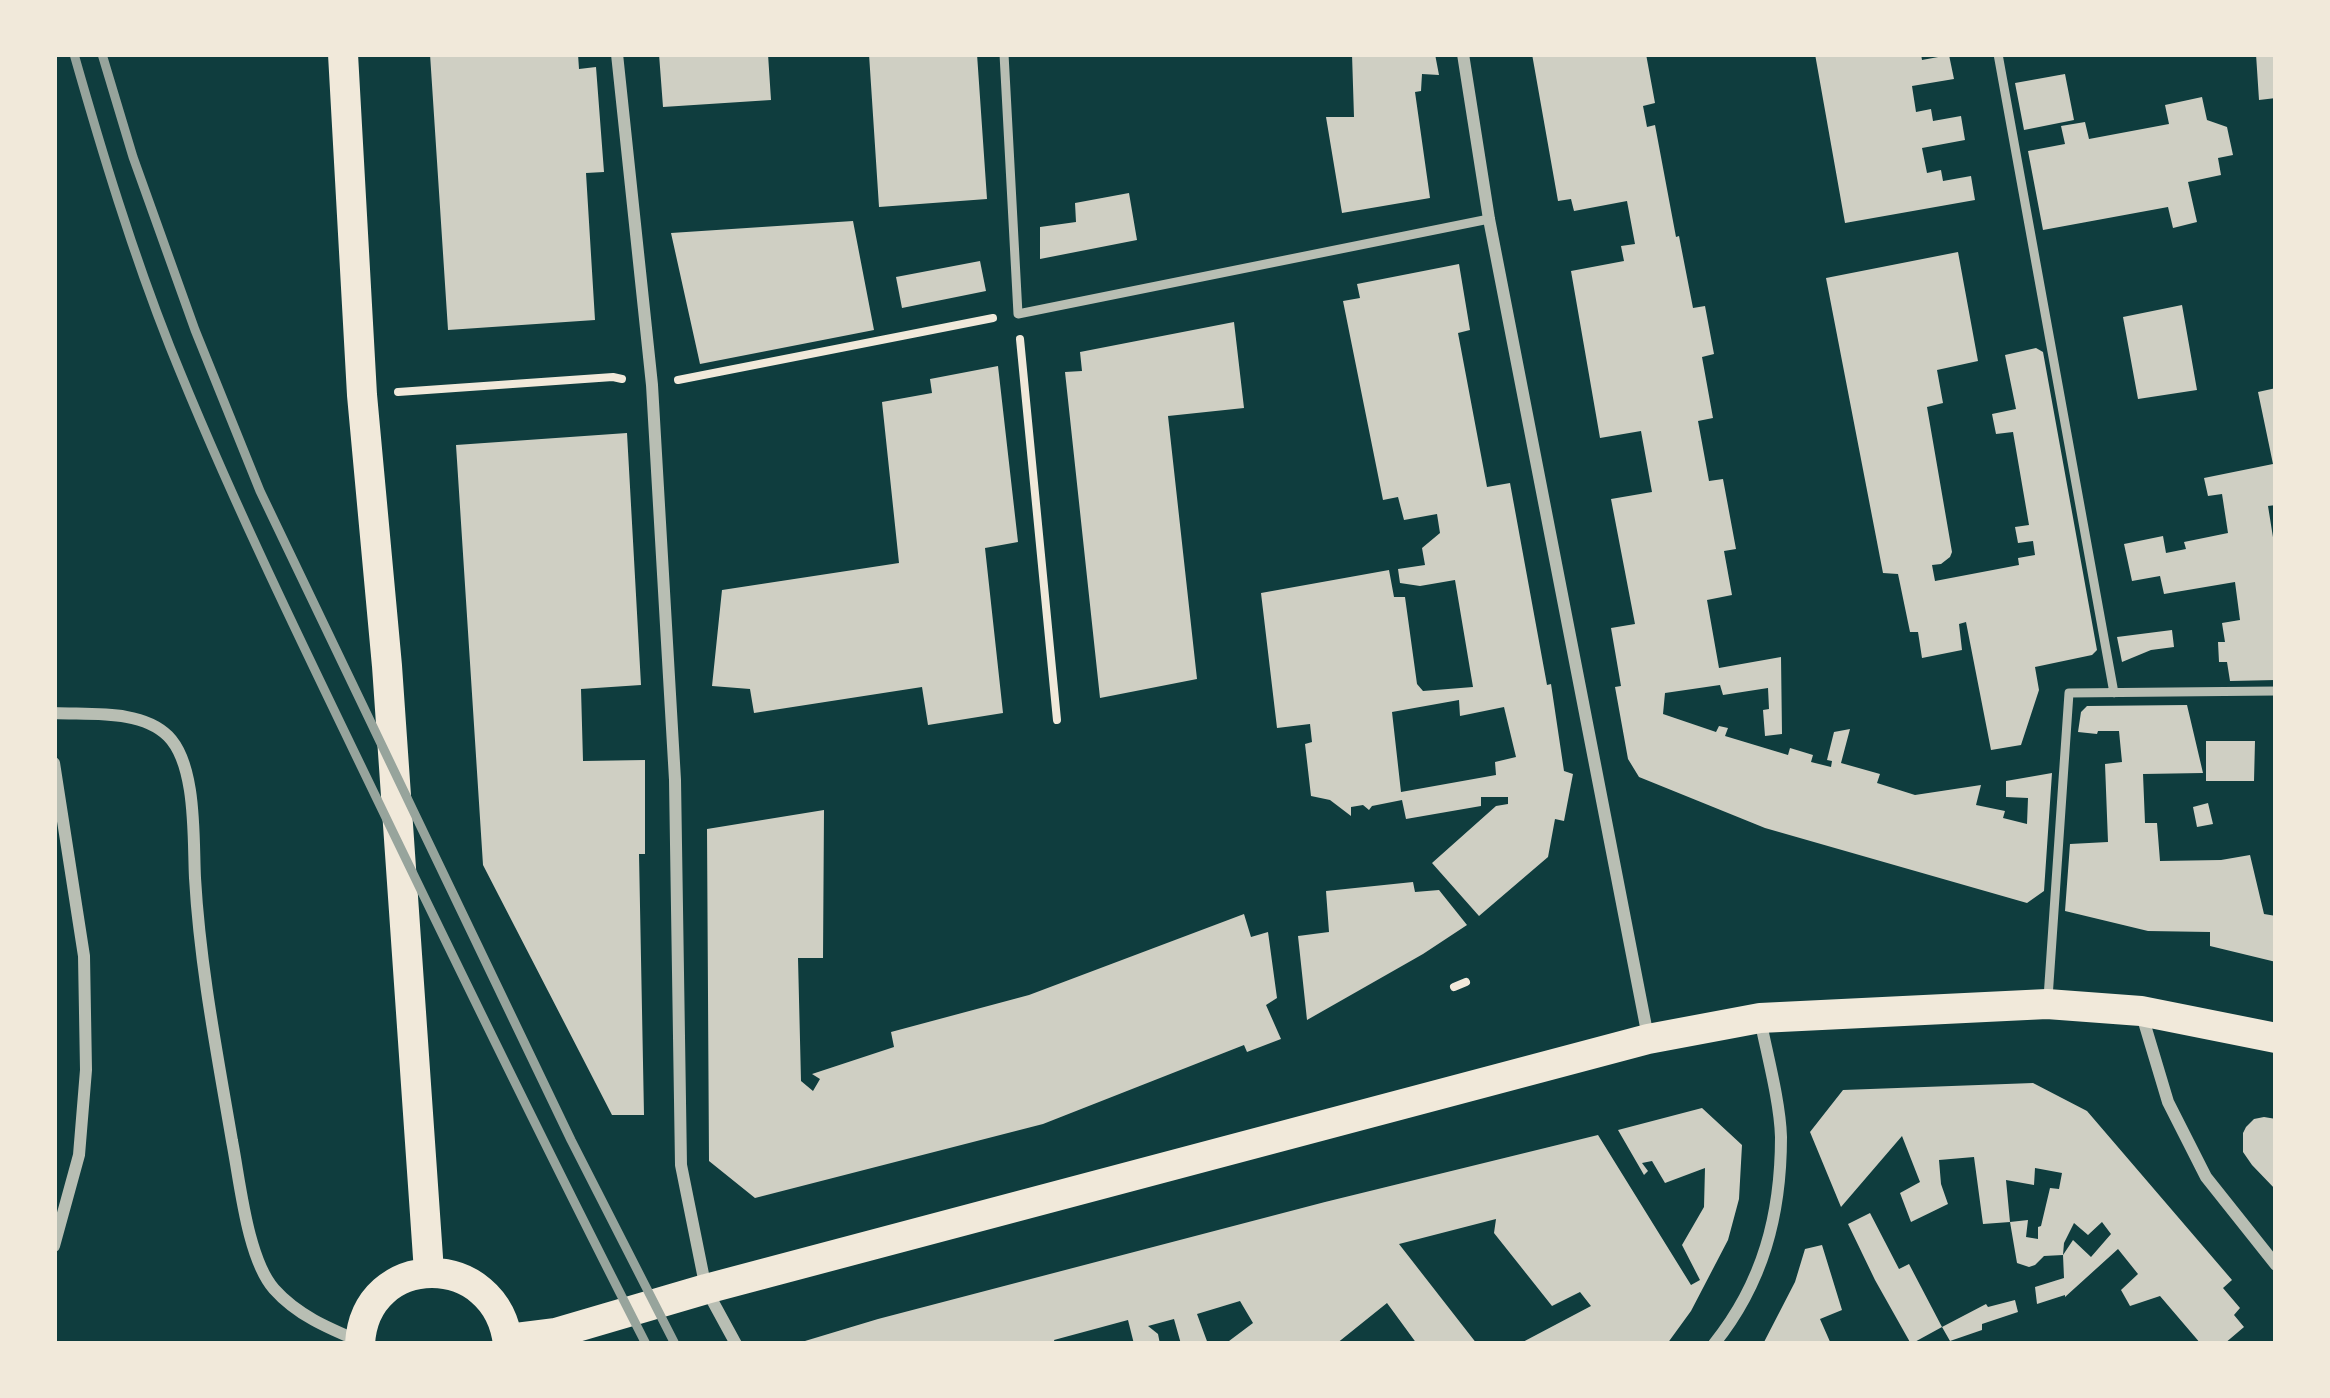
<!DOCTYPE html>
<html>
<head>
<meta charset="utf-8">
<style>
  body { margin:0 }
  #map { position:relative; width:2330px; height:1398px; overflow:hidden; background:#0f3d3e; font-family:Overpass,sans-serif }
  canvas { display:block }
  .frame { position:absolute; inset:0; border:57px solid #f1e9da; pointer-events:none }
</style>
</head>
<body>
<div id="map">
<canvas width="2330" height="1398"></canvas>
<div class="frame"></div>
</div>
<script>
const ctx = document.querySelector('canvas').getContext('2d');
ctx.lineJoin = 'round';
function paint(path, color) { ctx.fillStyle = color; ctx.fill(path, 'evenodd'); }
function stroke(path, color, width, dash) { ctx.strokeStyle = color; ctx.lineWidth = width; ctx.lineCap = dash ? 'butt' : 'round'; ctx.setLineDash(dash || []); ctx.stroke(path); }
paint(new Path2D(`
  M430,54H578L579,69L596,67L604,172L586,173L595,320L448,330Z
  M659,54H768L771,100L663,107Z
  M869,54H977L987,199L879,207Z
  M1352,54H1435L1439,75L1422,74L1421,91L1415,92L1430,198L1342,213L1326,117H1354Z
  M1532,54H1646L1655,103L1643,106L1647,127L1655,125L1676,237L1679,236L1693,308L1705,306L1714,354L1702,357L1713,418L1698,421L1709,481L1723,479L1736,549L1724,551L1732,595L1707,600L1719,668L1781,657L1782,734L1765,736L1763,710L1769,709L1768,688L1723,695L1720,685L1665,693L1663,714L1716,732L1719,726L1728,728L1725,736L1788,755L1790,748L1813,755L1811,762L1831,767L1832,761L1827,760L1834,732L1850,729L1841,763L1880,774L1877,783L1915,795L1981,785L1976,805L2005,811L2003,818L2027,824L2028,798L2006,797V781L2052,773L2044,891L2027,903L1765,828L1639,777L1628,759L1615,687L1621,686L1611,628L1635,624L1611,499L1652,492L1641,431L1600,438L1571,271L1624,261L1621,246L1635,244L1627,201L1574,211L1571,199L1558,201Z
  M1815,54H1921L1922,60L1949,55L1954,79L1912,86L1916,112L1931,109L1933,121L1961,116L1965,140L1922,148L1927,173L1941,170L1943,181L1971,176L1975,200L1845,223Z
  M2256,54H2276V98L2259,100Z
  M2065,74L2074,120L2024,130L2015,83Z
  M2202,97L2207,120L2227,127L2233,155L2218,158L2221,175L2188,182L2197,222L2173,228L2168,207L2043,230L2028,151L2065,144L2061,126L2085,122L2089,139L2169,124L2165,105Z
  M1129,193L1137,240L1040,259V227L1076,222L1075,203Z
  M853,221L874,330L700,364L671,233Z
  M1958,252L1978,361L1937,370L1943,403L1927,407L1952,552L1950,557L1941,564L1932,565L1935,581L2019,565L2018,558L2035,555L2033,541L2018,543L2015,527L2029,525L2013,432L1996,434L1992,414L2016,409L2005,355L2036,348L2043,352L2097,650L2092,655L2035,667L2039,690L2021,745L1991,750L1966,622L1959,624L1962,650L1922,658L1918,632H1910L1898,574L1883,573L1826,278Z
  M980,261L986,291L902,308L896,277Z
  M1459,264L1470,330L1458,333L1487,487L1510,483L1547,685L1551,684L1564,771L1573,774L1564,821L1555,819L1548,857L1479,916L1432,863L1496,806L1508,804V797H1481V806L1406,819L1402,800L1372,806L1369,810L1363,805L1351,807V816L1330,800L1311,796L1305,744L1312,742L1310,724L1277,728L1261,593L1389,570L1394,597H1405L1417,684L1423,691L1473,687L1455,580L1420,586L1400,583L1398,569L1425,565L1422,548L1440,533L1437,514L1404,520L1398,497L1383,500L1343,301L1360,298L1357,284ZM1459,700L1460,716L1504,707L1516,757L1495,762L1496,775L1401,792L1392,712Z
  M2182,305L2197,390L2138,399L2123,317Z
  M1234,322L1244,408L1168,416L1197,679L1100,698L1065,372L1082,371L1080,352Z
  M998,366L1018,542L985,548L1003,713L928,725L922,687L754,713L750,689L712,686L722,590L899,563L882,402L932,393L930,379Z
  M2276,388V505L2268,506L2276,556V680L2230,681L2227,662H2219L2218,642H2225L2222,623L2240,620L2235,582L2164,594L2160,576L2132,581L2124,544L2163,536L2166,553L2186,549L2184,542L2228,533L2222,494L2208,496L2204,478L2273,464L2258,392Z
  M627,433L641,685L581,689L583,761L645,760V854H639L644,1115H612L483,865L456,445Z
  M2172,630L2174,647L2151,650L2122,662L2117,637Z
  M2187,705L2203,773L2143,774L2145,823H2157L2160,861L2221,860L2250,855L2264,914L2276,916V962L2210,946V932L2148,931L2065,911L2070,844L2108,842L2105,764L2122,762L2119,731H2098L2097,734L2078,732L2081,712L2087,706Z
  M2206,741H2255L2254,781H2206Z
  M2208,803L2213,824L2197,827L2193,807Z
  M824,810L823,958H798L801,1081L813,1091L820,1079L812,1074L894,1047L891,1032L1029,995L1244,914L1251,937L1268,932L1277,998L1266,1005L1281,1039L1247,1052L1244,1045L1043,1124L755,1198L709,1161L707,829Z
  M1413,882L1415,892L1439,890L1467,925L1423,954L1307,1020L1298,936L1329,932L1326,891Z
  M2033,1083L2087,1111L2232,1280L2223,1288L2240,1308L2234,1315L2244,1327L2224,1344H2201L2160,1296L2130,1306L2121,1290L2138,1274L2118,1249L2065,1297V1295L2037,1304L2035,1287L2064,1278L2063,1255L2073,1240L2091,1257L2111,1234L2102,1222L2088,1235L2074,1223L2064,1243L2063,1255L2044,1256L2035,1265L2029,1267L2017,1263L2010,1222L2028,1220L2026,1237L2038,1239V1227L2041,1226L2050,1188L2059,1189L2062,1173L2035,1168L2034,1185L2006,1180L2010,1222L1983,1224L1974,1157L1939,1160L1941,1184L1948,1204L1911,1222L1900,1193L1920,1182L1902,1136L1841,1207L1810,1132L1843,1090Z
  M1702,1108L1742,1145L1739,1199L1728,1240L1691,1311L1667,1344H1519L1591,1306L1580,1292L1552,1306L1494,1233L1496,1219L1399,1244L1477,1344H1417L1387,1303L1336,1344H1225L1253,1323L1240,1301L1197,1314L1208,1344H1181L1174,1319L1148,1326L1158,1334L1160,1344H1134L1128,1320L1054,1340L1055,1344H795L878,1319L1325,1202L1598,1135L1691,1285L1700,1280L1682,1245L1704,1207L1705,1168L1665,1183L1652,1161L1642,1163L1648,1171L1644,1175L1618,1130Z
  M2264,1117L2276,1119V1190L2252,1165L2243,1152V1133L2246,1127L2254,1119Z
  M1870,1213L1899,1269L1909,1264L1942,1327L1911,1344L1875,1280L1848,1224Z
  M1822,1245L1842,1310L1820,1319L1831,1344H1763L1795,1282L1805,1249Z
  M2015,1300L2018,1312L1982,1324V1330L1950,1341L1942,1327L1986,1304L1988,1307Z`), '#cfcfc3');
stroke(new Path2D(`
  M1020,339L1057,720
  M678,380L993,318
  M398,392L613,377L622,379
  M1454,987L1466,982`), '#f1e9da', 8);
stroke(new Path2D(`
  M1004,54L1018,314L1489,219
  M1998,54L2114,693
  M2048,998L2069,693L2276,691`), '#b8beb3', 9);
stroke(new Path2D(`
  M617,54L652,385L675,780L681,1165L706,1289L736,1344
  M1463,54L1489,219L1648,1037
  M54,713C89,715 141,709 168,736C197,765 193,839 195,878C200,966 217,1053 232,1141C240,1181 247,1258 274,1289C297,1315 328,1328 359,1341
  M54,763L84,956L86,1070L79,1155L54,1246
  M2141,1012L2168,1102L2206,1177L2276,1265
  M1714,1344C1763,1283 1781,1215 1781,1137C1780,1102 1767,1054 1760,1019`), '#b8beb3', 12);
stroke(new Path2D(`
  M343,54L362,395L387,666L429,1272
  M508,1339L556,1333L706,1289L1648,1039L1760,1018L2047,1004L2141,1011L2276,1038
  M360,1344C365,1250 497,1249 508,1344`), '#f1e9da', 30);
stroke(new Path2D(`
  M74,54C102,152 132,251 170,347C235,509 313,666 389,824C473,998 558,1172 646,1344
  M102,54L133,157L195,330L260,491L571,1140L675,1344`), '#97a49c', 9);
</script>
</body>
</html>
